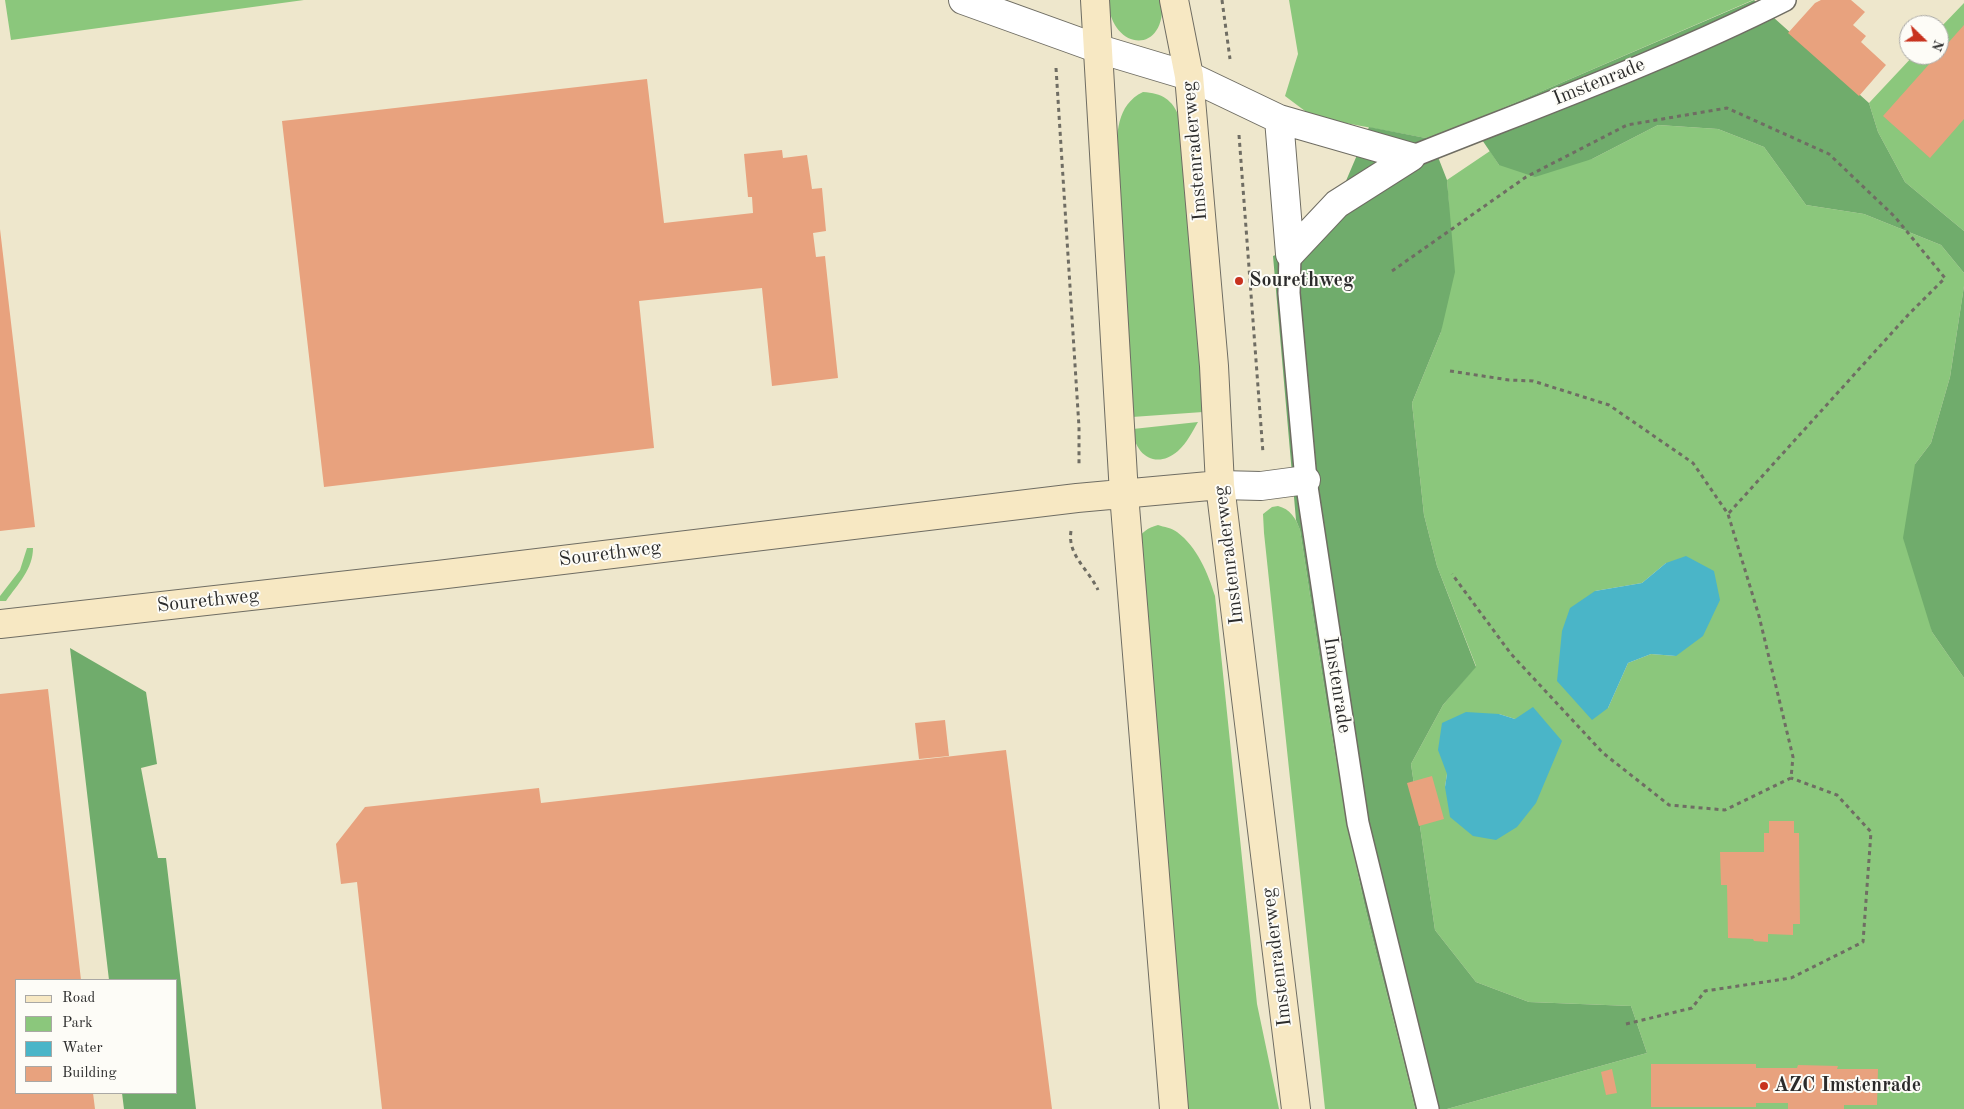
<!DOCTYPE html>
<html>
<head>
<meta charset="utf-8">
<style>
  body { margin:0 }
  #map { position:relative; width:1964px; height:1109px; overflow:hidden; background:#eee7cc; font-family:"Old Standard TT",serif }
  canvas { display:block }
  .legend { position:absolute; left:15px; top:979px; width:162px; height:115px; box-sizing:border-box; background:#fdfcf7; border:1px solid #a9a8a5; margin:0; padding:6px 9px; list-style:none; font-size:15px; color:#2b2b2b }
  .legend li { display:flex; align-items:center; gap:10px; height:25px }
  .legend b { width:25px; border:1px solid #a9a8a5 }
  .north { position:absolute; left:1899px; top:15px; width:50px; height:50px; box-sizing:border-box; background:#fdfcf7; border:1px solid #a9a8a5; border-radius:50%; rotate:112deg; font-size:14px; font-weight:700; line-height:20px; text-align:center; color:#2b2b2b }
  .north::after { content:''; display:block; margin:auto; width:18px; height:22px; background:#c8321e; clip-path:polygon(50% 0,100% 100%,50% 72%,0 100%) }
</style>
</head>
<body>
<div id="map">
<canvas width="1964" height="1109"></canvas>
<ul class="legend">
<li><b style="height:6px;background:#f7e8c3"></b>Road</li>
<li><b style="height:14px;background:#8bc77c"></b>Park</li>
<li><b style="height:14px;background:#4ab5c8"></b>Water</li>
<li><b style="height:14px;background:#e8a27e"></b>Building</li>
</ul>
<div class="north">N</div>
</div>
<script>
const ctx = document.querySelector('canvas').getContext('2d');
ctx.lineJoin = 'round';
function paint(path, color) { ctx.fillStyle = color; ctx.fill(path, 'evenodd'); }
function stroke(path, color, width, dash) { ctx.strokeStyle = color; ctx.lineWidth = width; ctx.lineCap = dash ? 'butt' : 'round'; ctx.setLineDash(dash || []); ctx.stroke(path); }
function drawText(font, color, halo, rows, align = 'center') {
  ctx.font = font + ' "Old Standard TT",serif'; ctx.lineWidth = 4; ctx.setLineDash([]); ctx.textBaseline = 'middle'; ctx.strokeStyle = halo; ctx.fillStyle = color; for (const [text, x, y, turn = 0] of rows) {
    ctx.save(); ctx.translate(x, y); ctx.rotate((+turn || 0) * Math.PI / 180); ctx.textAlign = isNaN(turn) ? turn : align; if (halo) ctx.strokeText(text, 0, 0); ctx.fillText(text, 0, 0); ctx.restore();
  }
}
paint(new Path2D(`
  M5,0H304L11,40Z
  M1108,0H1162C1167,56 1111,52 1108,0Z
  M1289,0H1753L1431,139L1313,117L1285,96L1298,54Z
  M1964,3V231L1905,182L1878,132L1869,103L1914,55H1939V29Z
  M1143,92C1162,93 1173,100 1179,117L1208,393L1203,412L1132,417L1116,161C1117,134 1116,105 1143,92Z
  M1658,125L1718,129L1764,147L1806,205L1864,214L1941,245L1964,273V286L1950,377L1931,443L1915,464L1932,632L1964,678V1109H1447L1647,1053L1631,1006L1529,1002L1476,982L1435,930L1411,764L1443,705L1476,666L1437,566L1424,515L1412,403L1441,332L1449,209L1447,180L1490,151L1499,165L1592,159ZM1666,563L1676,656L1651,654L1628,663L1608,708L1595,591L1642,583ZM1499,714L1515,719L1445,787L1447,774Z
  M1198,422C1192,432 1187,443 1178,451C1156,470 1134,455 1133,429Z
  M1278,506C1290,509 1296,518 1300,530C1319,654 1337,780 1364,903C1380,972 1400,1040 1415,1109H1325L1264,533L1263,514L1272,507Z
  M1158,525C1164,527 1172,528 1177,532C1197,547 1208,573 1215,596L1257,1004L1279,1109H1188L1136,542C1142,532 1147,528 1158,525Z
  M27,548H33C33,569 18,584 6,601H0V596L20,570Z`), '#8bc77c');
paint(new Path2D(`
  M1754,0L1869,103L1878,132L1905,182L1964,231V273L1941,245L1864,214L1806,205L1764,147L1718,129L1658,125L1592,159L1535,177L1499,165L1470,122Z
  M1369,127L1431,139L1447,180L1455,272L1441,332L1412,403L1424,515L1437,566L1476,667L1443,705L1411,764L1435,930L1476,982L1529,1002L1631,1006L1647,1053L1447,1109H1415C1400,1040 1380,972 1364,903C1337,780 1319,654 1300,530L1296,520L1273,256L1322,237Z
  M1964,286V678L1932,632L1903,538L1915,464L1931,443L1950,377Z
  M70,648L146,692L157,764L141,768L158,858H166L196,1109H124L122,1093H176V980H109Z`), '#70ac6c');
paint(new Path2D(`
  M1686,556L1714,571L1720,600L1703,636L1676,656L1651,654L1628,663L1608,708L1592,720L1557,681L1562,631L1570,608L1595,591L1642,583L1666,563Z
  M1533,707L1562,741L1536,803L1517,827L1496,840L1473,836L1450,817L1445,787L1447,774L1438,750L1442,723L1466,712L1499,714L1515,719Z`), '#4ab5c8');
paint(new Path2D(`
  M1821,0H1851L1865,12L1853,25L1866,36L1861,42L1886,65L1859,96L1788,33L1815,3Z
  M1964,25V119L1930,158L1883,116Z
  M647,79L664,223L753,213L752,197H748L744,154L782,150L783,158L807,155L812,189L822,188L826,231L813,233L816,257L825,256L838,378L772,386L762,288L639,301L654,448L324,487L282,121Z
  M0,229L35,527L0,531Z
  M48,689L81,980H16V1093H93L95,1109H0V694Z
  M945,720L949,756L919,759L915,723Z
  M1006,750L1052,1109H382L357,882L341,884L336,844L365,807L539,788L541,803Z
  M1432,776L1444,819L1419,826L1407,783Z
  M1769,821H1794V833H1799L1800,924H1793V935L1768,934V942L1754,941L1753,939L1728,938L1727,885H1721L1720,852H1764V833H1769Z
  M1651,1064H1756V1068H1797L1798,1065L1838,1066L1837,1069H1878L1877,1105H1844V1109H1788V1103H1756V1107H1651Z
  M1612,1069L1617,1093L1606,1095L1601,1072Z`), '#e8a27e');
const lane = new Path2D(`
  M1411,157C1536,107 1664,61 1785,0
  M1290,254L1289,293L1306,480L1358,823L1428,1109`);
const street = new Path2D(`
  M963,0L1099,49L1189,76L1279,119L1411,157
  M1279,119L1290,254
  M1290,254L1337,204L1411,157
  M1220,485L1261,486L1306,480`);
const secondary = new Path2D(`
  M1095,0L1124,494L1174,1109
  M1174,0L1189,76L1214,366L1220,485L1296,1109
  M0,624L438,575L1077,498L1220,485`);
stroke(lane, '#6f6d63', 24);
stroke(street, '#6f6d63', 30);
stroke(secondary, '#6f6d63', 30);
stroke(new Path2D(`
  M1222,0L1230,59
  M1056,68L1079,427V466
  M1239,135L1263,453
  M1392,271L1526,177L1627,125L1727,108L1829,154L1895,217L1945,278L1908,315L1728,514
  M1450,371L1509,380L1533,381L1609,405L1693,463L1728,514L1759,616L1793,757L1791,778L1725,810L1669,805L1603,753L1511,654L1452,574
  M1071,531C1067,555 1089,570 1098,590
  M1626,1024L1692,1008L1705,991L1791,978L1863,942L1871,832L1837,795L1791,778`), '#6f6d63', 3, [4, 4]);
stroke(lane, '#fff', 21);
stroke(street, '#fff', 28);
stroke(secondary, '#f7e8c3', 28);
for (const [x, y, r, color] of [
  [1239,281,5,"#c8321e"],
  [1764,1086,5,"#c8321e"]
]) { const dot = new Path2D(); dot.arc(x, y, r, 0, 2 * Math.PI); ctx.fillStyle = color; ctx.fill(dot); stroke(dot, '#fdfcf7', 2); }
drawText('20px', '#2b2b2b', '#fdfcf7', [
  ["Imstenrade",1599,82,-22],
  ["Imstenraderweg",1195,151,-95],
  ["Sourethweg",610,554,-7],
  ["Imstenraderweg",1229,555,-97],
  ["Sourethweg",208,601,-6],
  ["Imstenrade",1337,685,81],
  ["Imstenraderweg",1277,957,-97]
]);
drawText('bold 20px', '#2b2b2b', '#fdfcf7', [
  ["Sourethweg",1249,281],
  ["AZC Imstenrade",1774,1086]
], 'left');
</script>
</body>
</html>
